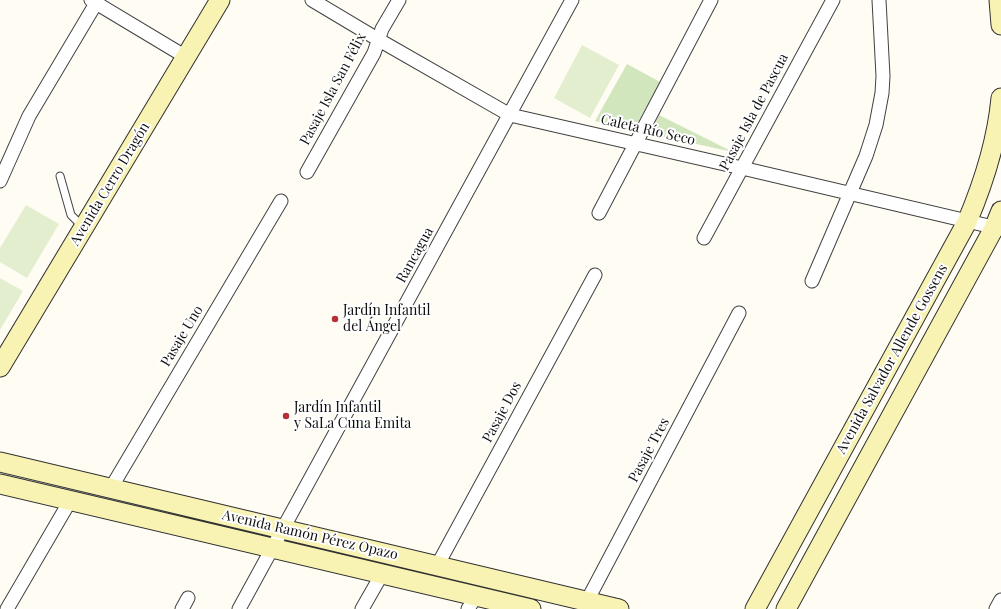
<!DOCTYPE html>
<html>
<head>
<meta charset="utf-8">
<style>
  body { margin:0 }
  canvas { display:block; background:#fefcf3 }
</style>
</head>
<body>
<canvas width="1001" height="609"></canvas>
<script>
const ctx = document.querySelector('canvas').getContext('2d');
ctx.lineJoin = 'round';
function paint(path, color) { ctx.fillStyle = color; ctx.fill(path, 'evenodd'); }
function stroke(path, color, width, dash) { ctx.strokeStyle = color; ctx.lineWidth = width; ctx.lineCap = dash ? 'butt' : 'round'; ctx.setLineDash(dash || []); ctx.stroke(path); }
function drawText(font, color, halo, rows, align = 'center') {
  ctx.font = font + ' "Playfair Display",serif'; ctx.lineWidth = 4; ctx.setLineDash([]); ctx.textBaseline = 'middle'; ctx.strokeStyle = halo; ctx.fillStyle = color; for (const [text, x, y, turn = 0] of rows) {
    ctx.save(); ctx.translate(x, y); ctx.rotate((+turn || 0) * Math.PI / 180); ctx.textAlign = isNaN(turn) ? turn : align; if (halo) ctx.strokeText(text, 0, 0); ctx.fillText(text, 0, 0); ctx.restore();
  }
}
paint(new Path2D(`
  M627,64L660,82L633,131L595,121Z
  M659,115L733,152L650,134Z`), '#d2e6be');
paint(new Path2D(`
  M582,45L619,65L590,118L554,98Z
  M26,205L59,224L27,278L0,262V248Z
  M0,278L23,291L0,330Z`), '#e3eecf');
const lane = new Path2D(`
  M60,176L71,215L83,227`);
const street = new Path2D(`
  M91,0L186,57
  M312,0L379,40L510,115L742,168L1001,229
  M307,172L374,53L382,29L399,0
  M0,181L29,116L98,0
  M599,213L711,0
  M704,238L833,0
  M812,281L866,156L876,125L882,93L883,76L879,0
  M111,488L281,201
  M437,566L595,275
  M587,601L739,313
  M7,609L70,501
  M182,609L188,598
  M239,609L572,0
  M362,609L382,574
  M468,609L476,596
  M996,609L1001,600`);
const secondary = new Path2D(`
  M999,0L1001,25
  M0,367L220,0
  M0,462L619,609
  M0,484L531,609
  M755,609L967,222C984,182 997,141 1001,98
  M786,609L994,228L1001,211`);
stroke(lane, '#424242', 9);
stroke(street, '#424242', 15);
stroke(secondary, '#313131', 21);
stroke(lane, '#fff', 7);
stroke(street, '#fff', 13);
stroke(secondary, '#f9f3b3', 19);
for (const [x, y, r, color] of [
  [335,319,4,"#b53133"],
  [286,416,4,"#b53133"]
]) { const dot = new Path2D(); dot.arc(x, y, r, 0, 2 * Math.PI); ctx.fillStyle = color; ctx.fill(dot); stroke(dot, '#fff', 1.5); }
drawText('14px', '#0f0f0f', '#fff', [
  ["Pasaje Isla San Félix",333,89,-62],
  ["Pasaje Isla de Pascua",754,112,-62],
  ["Caleta Río Seco",648,130,13],
  ["Avenida Cerro Dragón",110,184,-59],
  ["Rancagua",415,255,-61],
  ["Pasaje Uno",182,336,-59],
  ["Avenida Salvador Allende Gossens",892,359,-61],
  ["Pasaje Dos",502,412,-62],
  ["Pasaje Tres",649,450,-62],
  ["Avenida Ramón Pérez Opazo",310,535,13]
]);
drawText('14px', '#0f0f0f', '#fff', [
  ["Jardín Infantil",343,311],
  ["del Ángel",343,327],
  ["Jardín Infantil",294,408],
  ["y SaLa Cuna Emita",294,424]
], 'left');
</script>
</body>
</html>
